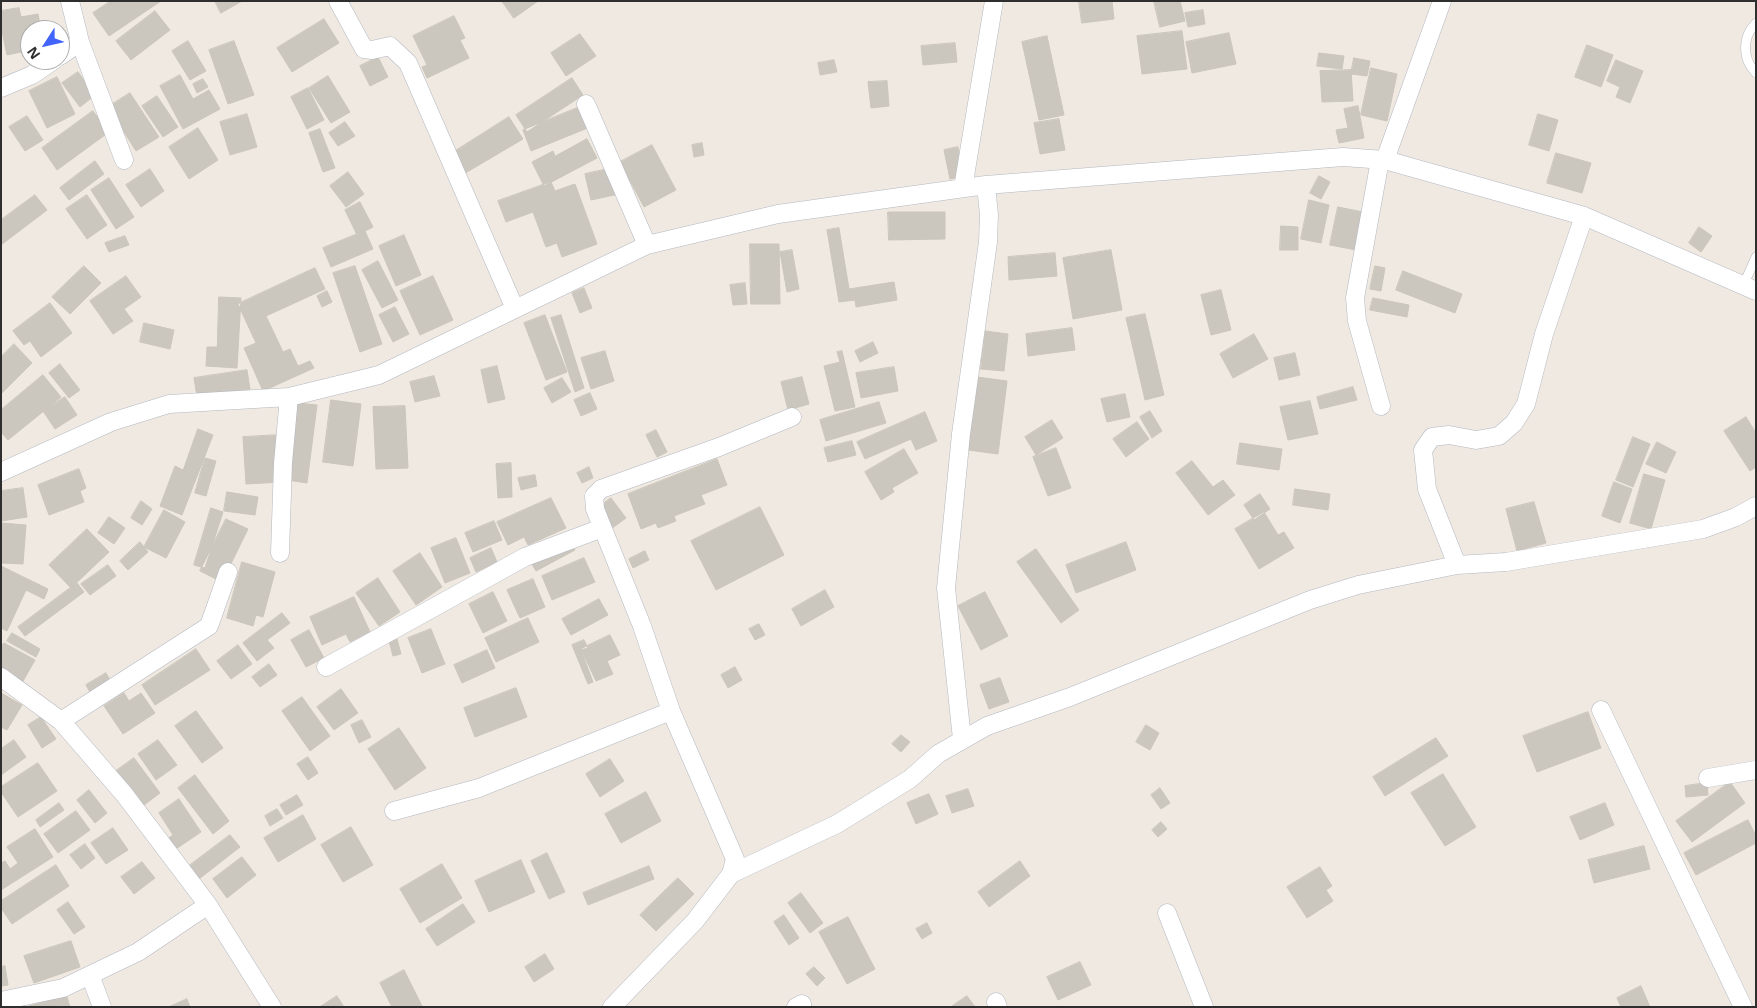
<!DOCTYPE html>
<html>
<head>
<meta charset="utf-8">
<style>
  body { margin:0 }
  #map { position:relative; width:1757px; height:1008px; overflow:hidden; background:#efe9e1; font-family:"Open Sans",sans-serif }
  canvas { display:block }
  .frame { position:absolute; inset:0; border:2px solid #2e2e2e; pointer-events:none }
  .north { position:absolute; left:20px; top:20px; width:50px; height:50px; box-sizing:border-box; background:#fff; border:1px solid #ababab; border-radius:50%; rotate:235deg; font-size:14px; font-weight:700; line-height:20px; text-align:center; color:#2e2e2e }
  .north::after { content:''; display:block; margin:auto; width:18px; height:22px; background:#4264fb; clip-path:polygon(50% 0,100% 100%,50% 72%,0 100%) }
</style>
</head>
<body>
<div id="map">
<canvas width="1757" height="1008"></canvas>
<div class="frame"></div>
<div class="north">N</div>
</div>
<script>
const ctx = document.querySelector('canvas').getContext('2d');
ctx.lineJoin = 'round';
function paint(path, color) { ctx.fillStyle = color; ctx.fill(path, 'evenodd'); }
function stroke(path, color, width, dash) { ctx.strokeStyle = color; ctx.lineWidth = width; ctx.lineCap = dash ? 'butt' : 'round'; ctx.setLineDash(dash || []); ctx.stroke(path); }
const building = new Path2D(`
  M111,1H161L109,36L93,13Z
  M215,1H242L221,13Z
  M502,1H538L514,18Z
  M1079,1H1112L1114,19L1082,23Z
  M1154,1H1180L1185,21L1160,27Z
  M19,8L21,17L38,14L41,30H30V50L7,55L1,26V11Z
  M1203,10L1205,24L1188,27L1185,13Z
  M155,11L170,30L131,60L116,41Z
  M454,16L465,38L460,40L469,58L427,78L422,67L427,65L413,36Z
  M324,19L339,43L292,72L277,48Z
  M1182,31L1187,69L1142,74L1137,36Z
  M1229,33L1236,64L1192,73L1186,42Z
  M580,34L596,56L566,76L551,53Z
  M1047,36L1064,115L1039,120L1022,42Z
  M188,41L206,71L190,80L172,51Z
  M234,41L254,95L228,104L209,50Z
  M955,43L957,62L923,65L921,46Z
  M1587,45L1613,55L1601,87L1575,77Z
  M1319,53L1344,56L1342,69L1317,66Z
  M378,57L388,77L370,86L360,66Z
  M1354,58L1370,61L1367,76L1351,74Z
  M834,60L837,72L820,75L818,63Z
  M1616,60L1643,71L1630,103L1616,97L1620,87L1607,81Z
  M1371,68L1397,74L1387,121L1361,115Z
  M1351,70L1353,101L1322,102L1320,71Z
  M78,72L95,95L80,107L62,83Z
  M180,75L193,99L209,90L220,109L183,129L160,86Z
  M328,76L350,112L331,123L309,88Z
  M57,77L75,114L47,128L29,91Z
  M572,78L583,95L527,132L516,115Z
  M203,79L208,87L197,93L193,84Z
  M887,81L889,106L871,108L868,82Z
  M308,88L324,120L307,129L291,97Z
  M130,93L159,137L136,151L108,107Z
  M157,96L178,127L163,137L142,106Z
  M587,104L595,125L531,151L523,130Z
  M1358,106L1364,138L1339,143L1336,130L1348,128L1344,109Z
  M93,111L109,132L57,170L42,148Z
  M247,114L257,147L230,155L220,122Z
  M1538,114L1558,120L1549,151L1529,145Z
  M27,116L43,140L25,151L9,127Z
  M509,117L523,139L462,175L449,155Z
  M1059,119L1065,150L1040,154L1034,123Z
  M345,122L355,136L338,146L329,133Z
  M198,128L218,160L189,179L169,147Z
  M320,129L335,168L323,172L309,133Z
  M587,139L597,158L544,186L532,162L553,151L555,156Z
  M702,143L704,155L694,157L692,145Z
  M652,145L676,190L644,207L620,162Z
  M958,147L964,176L950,179L944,150Z
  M1556,153L1591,163L1582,193L1547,183Z
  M95,161L104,174L69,200L60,188Z
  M613,168L619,194L591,200L585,174Z
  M150,169L164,191L141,207L126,185Z
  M348,172L364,194L346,207L330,186Z
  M1319,176L1330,182L1321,199L1310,193Z
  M109,178L134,217L116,229L91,190Z
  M551,182L555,191L575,184L597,244L562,257L557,243L546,247L533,212L506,222L498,201Z
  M35,195L47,210L1,245V220Z
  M87,195L107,225L87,239L66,209Z
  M1309,200L1329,205L1321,243L1301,239Z
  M360,202L373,227L357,235L345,210Z
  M1338,207L1363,212L1356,250L1330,245Z
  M888,212H945V239L889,240Z
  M1281,226L1298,227V250H1280Z
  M1699,227L1712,236L1701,252L1689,243Z
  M839,228L849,289L894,282L897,300L856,307L855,300L839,302L827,230Z
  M365,231L373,249L331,267L323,248Z
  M404,235L421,275L396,286L379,246Z
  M125,236L129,245L109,252L105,243Z
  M750,244H779L780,304H751Z
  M792,250L799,289L787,292L780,252Z
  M1111,250L1122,310L1073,319L1063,258Z
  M1055,253L1057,276L1009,280L1008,257Z
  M378,261L398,300L382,308L362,270Z
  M84,266L101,283L70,314L52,297Z
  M355,266L382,344L360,352L333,273Z
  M1375,266L1385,268L1381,291L1370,289Z
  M315,268L325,289L266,316L283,352L290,349L298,366L310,361L314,368L263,391L244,348L256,343L238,304Z
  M1403,271L1462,294L1455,313L1396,290Z
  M126,276L141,297L124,309L133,321L113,334L90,301Z
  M433,276L453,320L420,335L400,291Z
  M745,283L747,304L733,305L730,285Z
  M584,288L592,308L580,313L572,293Z
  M1221,290L1231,330L1211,335L1201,295Z
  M327,291L332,302L322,307L317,296Z
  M219,297L241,298L237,368L206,366L207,347H217Z
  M1373,298L1409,305L1407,317L1370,310Z
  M50,303L72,333L41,357L30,341L24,345L13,331Z
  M395,307L409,334L393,342L379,315Z
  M1145,314L1164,395L1145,400L1126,318Z
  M545,315L567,372L546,380L524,323Z
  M561,315L584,388L575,392L551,318Z
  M144,323L174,330L170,349L140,342Z
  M1072,328L1075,350L1028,356L1026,334Z
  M985,331L1008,334L1004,371L981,369Z
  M1254,334L1268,359L1233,378L1220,354Z
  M873,342L878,353L860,362L855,351Z
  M14,344L32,363L1,394V357Z
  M605,351L614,381L591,389L581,358Z
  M842,351L855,407L835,411L824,366L840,362L837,352Z
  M1295,353L1300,375L1279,380L1274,358Z
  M60,364L80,390L69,398L49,373Z
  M497,366L505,399L488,403L481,370Z
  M894,367L898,391L861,398L856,373Z
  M247,370L250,389L197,397L194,378Z
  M43,375L61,397L8,440L1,432V410Z
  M434,376L440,396L415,402L410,382Z
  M802,377L809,404L788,410L781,382Z
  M977,377L1007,381L998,454L968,450Z
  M562,378L571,392L552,403L544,388Z
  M1353,387L1357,400L1320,409L1317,397Z
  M590,393L597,409L581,416L574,400Z
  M1125,394L1130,417L1107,422L1101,399Z
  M65,397L77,415L55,429L43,411Z
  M331,400L361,404L353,466L323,462Z
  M1310,401L1318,434L1288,440L1280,407Z
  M879,402L886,423L826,441L820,420Z
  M297,403L317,405L307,483L287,480Z
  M405,406L408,468L376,469L373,407Z
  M1150,411L1162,431L1152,438L1140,417Z
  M925,412L937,441L916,450L911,439L865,459L857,442Z
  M1746,417L1756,433V467L1750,471L1724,431Z
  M1052,420L1063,438L1036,455L1025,437Z
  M1137,422L1149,439L1126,457L1113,439Z
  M198,429L213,435L182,515L160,506L175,466L183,470Z
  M656,430L667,452L657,457L646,435Z
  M280,435L282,482L246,484L243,437Z
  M1633,437L1650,444L1633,487L1616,480Z
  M852,441L856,455L828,462L824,448Z
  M1657,442L1676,452L1666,473L1646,464Z
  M1240,443L1282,449L1279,470L1237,464Z
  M1056,448L1071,488L1048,496L1033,457Z
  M904,449L918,473L892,488L894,492L881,500L865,472Z
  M205,458L216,461L206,496L195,493Z
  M717,459L727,485L701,495L705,504L674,516L676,521L658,528L656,523L641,529L628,494Z
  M1192,461L1213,487L1223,480L1235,495L1208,515L1176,473Z
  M511,463L512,497L498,498L496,464Z
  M589,467L593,478L582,483L577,473Z
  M79,469L86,488L80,491L84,502L49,515L38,485Z
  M1644,474L1665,480L1651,529L1630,523Z
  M535,475L537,486L521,490L518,478Z
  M1614,482L1632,489L1620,523L1602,516Z
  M23,488L27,517L1,521V491Z
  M1295,489L1330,494L1328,510L1293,505Z
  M227,492L258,497L255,515L224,511Z
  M1260,494L1270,509L1254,520L1244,505Z
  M551,498L566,528L528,545L524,537L508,545L497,522Z
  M611,498L626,518L611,529L596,509Z
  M141,501L152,509L142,525L131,518Z
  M1534,502L1546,543L1517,551L1506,509Z
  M760,507L784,555L716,590L691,541Z
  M211,508L223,512L205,568L194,565Z
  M164,510L185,522L166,558L144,547Z
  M1264,512L1278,535L1284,532L1294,548L1259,569L1235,529Z
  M109,517L125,528L114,544L98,533Z
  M226,519L248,529L222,582L200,571Z
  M494,521L502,540L473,552L465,533Z
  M1,523L26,525L23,564L1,563Z
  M87,529L109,552L71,588L49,565Z
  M456,538L470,573L445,583L431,548Z
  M568,538L575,550L536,571L529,559Z
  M140,542L148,552L128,570L120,561Z
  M1126,542L1136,570L1076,593L1066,565Z
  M491,548L497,562L476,572L470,558Z
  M1036,549L1079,610L1061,623L1017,562Z
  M645,551L649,560L633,568L629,559Z
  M420,553L442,587L416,605L393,571Z
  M584,558L595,582L552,600L542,576Z
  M242,562L275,572L263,617L256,615L253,626L227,618Z
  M108,565L116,576L90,595L81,584Z
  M1,566L48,589L44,599L26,590L7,631L1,628Z
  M378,578L400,612L379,626L356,593Z
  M533,579L545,607L520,618L507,590Z
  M77,583L84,592L25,636L18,627Z
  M825,590L834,607L801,626L792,609Z
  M493,592L507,621L483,633L469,604Z
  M985,592L1008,636L981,650L958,606Z
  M354,597L370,632L350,642L346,634L322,645L310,617Z
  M599,599L608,615L571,635L562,619Z
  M282,613L290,623L267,640L274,648L257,661L243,643Z
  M528,618L539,642L496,662L485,638Z
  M759,624L765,635L755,640L749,629Z
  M431,629L445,664L422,673L408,638Z
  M309,630L324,658L306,667L291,640Z
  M12,633L40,649L36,657L7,641Z
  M610,635L620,655L607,661L613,674L596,681L581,649Z
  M397,639L401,654L393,656L389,641Z
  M584,640L588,648L581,650L593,682L588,684L572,645Z
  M4,643L35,660L22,683L1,671V648Z
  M238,645L252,664L231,679L217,661Z
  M196,649L210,670L155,705L142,685Z
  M487,650L495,668L462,683L454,665Z
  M269,664L277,675L260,687L252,677Z
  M735,667L742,680L728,688L721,675Z
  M106,673L111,682L91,694L86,685Z
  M1000,678L1009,702L989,709L980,685Z
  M516,688L527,717L475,737L464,708Z
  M341,689L358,713L334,730L317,707Z
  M1,693L22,705L7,730L1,727Z
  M124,693L129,701L141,693L155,713L123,734L104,706Z
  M302,697L330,736L310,751L282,711Z
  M196,711L223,748L202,763L175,726Z
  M1588,712L1601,748L1537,772L1523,736Z
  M41,717L56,739L42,748L28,725Z
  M362,720L371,737L359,743L351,725Z
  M1146,725L1159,733L1150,750L1136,742Z
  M399,728L426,768L395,790L368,749Z
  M901,735L910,742L901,752L892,744Z
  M1436,738L1448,756L1385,796L1373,777Z
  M14,740L26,757L1,775V749Z
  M158,740L177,765L156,780L138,754Z
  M308,757L318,773L308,780L297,764Z
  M134,758L160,793L140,808L113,773Z
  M610,759L624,781L600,797L586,774Z
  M38,763L57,791L18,817L1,792V787Z
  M1443,774L1476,827L1445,846L1411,793Z
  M195,775L229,821L213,834L178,788Z
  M1730,782L1745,803L1692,842L1676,821Z
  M1707,783L1708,795L1686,797L1685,786Z
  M1160,788L1170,803L1161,809L1151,795Z
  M968,789L974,806L952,813L946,796Z
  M89,790L107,813L95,823L77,800Z
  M646,792L661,821L621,843L605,814Z
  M929,794L938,814L916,824L907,803Z
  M297,795L303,805L286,815L280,805Z
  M179,799L201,832L167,855L160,844L173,835L159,813Z
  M59,803L64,810L40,827L36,820Z
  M1605,803L1614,825L1580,840L1570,817Z
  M277,809L283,818L270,826L265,816Z
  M76,811L90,830L58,853L44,834Z
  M303,815L316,839L278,862L264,838Z
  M1748,820L1756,836V843L1696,875L1684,853Z
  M1161,822L1167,829L1158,837L1152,830Z
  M351,827L373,865L343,882L321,845Z
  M113,828L128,850L106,864L91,843Z
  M35,829L53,857L1,890V863L5,861L10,869L18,863L7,847Z
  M230,835L240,847L199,879L189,866Z
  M85,844L95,858L81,869L70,855Z
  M1644,846L1650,869L1594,883L1588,860Z
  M547,853L565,892L549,899L531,861Z
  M242,857L256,875L227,898L213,879Z
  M521,860L535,892L489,912L475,881Z
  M1020,861L1030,876L989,907L978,892Z
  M142,862L155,878L134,894L121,877Z
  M442,864L462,898L420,923L400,889Z
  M56,865L69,886L12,924L1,908V901Z
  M649,866L654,879L588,905L583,893Z
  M1320,867L1332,886L1326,890L1333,901L1307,918L1287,887Z
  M678,878L694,894L656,931L640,915Z
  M801,893L823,923L810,933L788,903Z
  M68,902L85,927L74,934L57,910Z
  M463,904L475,922L437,946L426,929Z
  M784,915L799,938L789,945L774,922Z
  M848,917L875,969L847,984L819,932Z
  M927,923L932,933L922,939L916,929Z
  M71,941L80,967L34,983L24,956Z
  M545,954L554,969L534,982L525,967Z
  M1080,962L1091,985L1058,1000L1047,977Z
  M5,966L8,985L1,986V967Z
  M814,967L825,978L817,986L806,974Z
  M404,970L422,1006L420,1007H392L380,983Z
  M1641,986L1650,1007H1621L1617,998Z
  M66,994L70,1007H27Z
  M337,996L344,1007H320Z
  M967,996L975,1007H951Z
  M187,999L190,1007H169Z`);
paint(building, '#cbc7bf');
stroke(building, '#cbc5ba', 1);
const service = new Path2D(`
  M1756,23C1742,37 1742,59 1756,73
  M1743,286L1756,257`);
const minor = new Path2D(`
  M70,1L80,42L124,160
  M338,1L364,49L372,50L390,46L408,63L515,309
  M60,56L80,42
  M1,88L32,75L54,60
  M586,104L647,245
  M1380,160L1355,298L1357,321L1381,406
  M1385,160L1442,1
  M963,188L994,1
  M1,472L111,422L169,404L289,397L379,375L647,245L778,214L986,185L1343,157L1385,160L1584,216L1756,291
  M280,553L283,463L289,397
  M1457,565L1427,489L1423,450L1432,437L1449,435L1476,440L1499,436L1514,423L1526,404L1544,334L1584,216
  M326,667L525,557L602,528
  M1,677L61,721L124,794L208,905L272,1007
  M1601,710L1743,1007
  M61,721L209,626L228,572
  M962,739L946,588L961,434L988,242L989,215L986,185
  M1708,778L1756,770
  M394,811L479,788L671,711
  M731,874L837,824L910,779L938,754L987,726L1070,697L1310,600L1358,585L1457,565L1506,562L1703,529L1736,517L1756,506
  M1167,913L1204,1007
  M90,975L102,1007
  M1,1001L63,988L138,952L208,905
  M996,1002L998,1007
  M612,1007L695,921L731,874L735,859L671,711L642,626L595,509L594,496L601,489L719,447L792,417
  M796,1007L802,1004V1007`);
stroke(service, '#b4b7c1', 10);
stroke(minor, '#b4b7c1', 19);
stroke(service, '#fff', 9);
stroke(minor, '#fff', 18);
</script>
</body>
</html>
